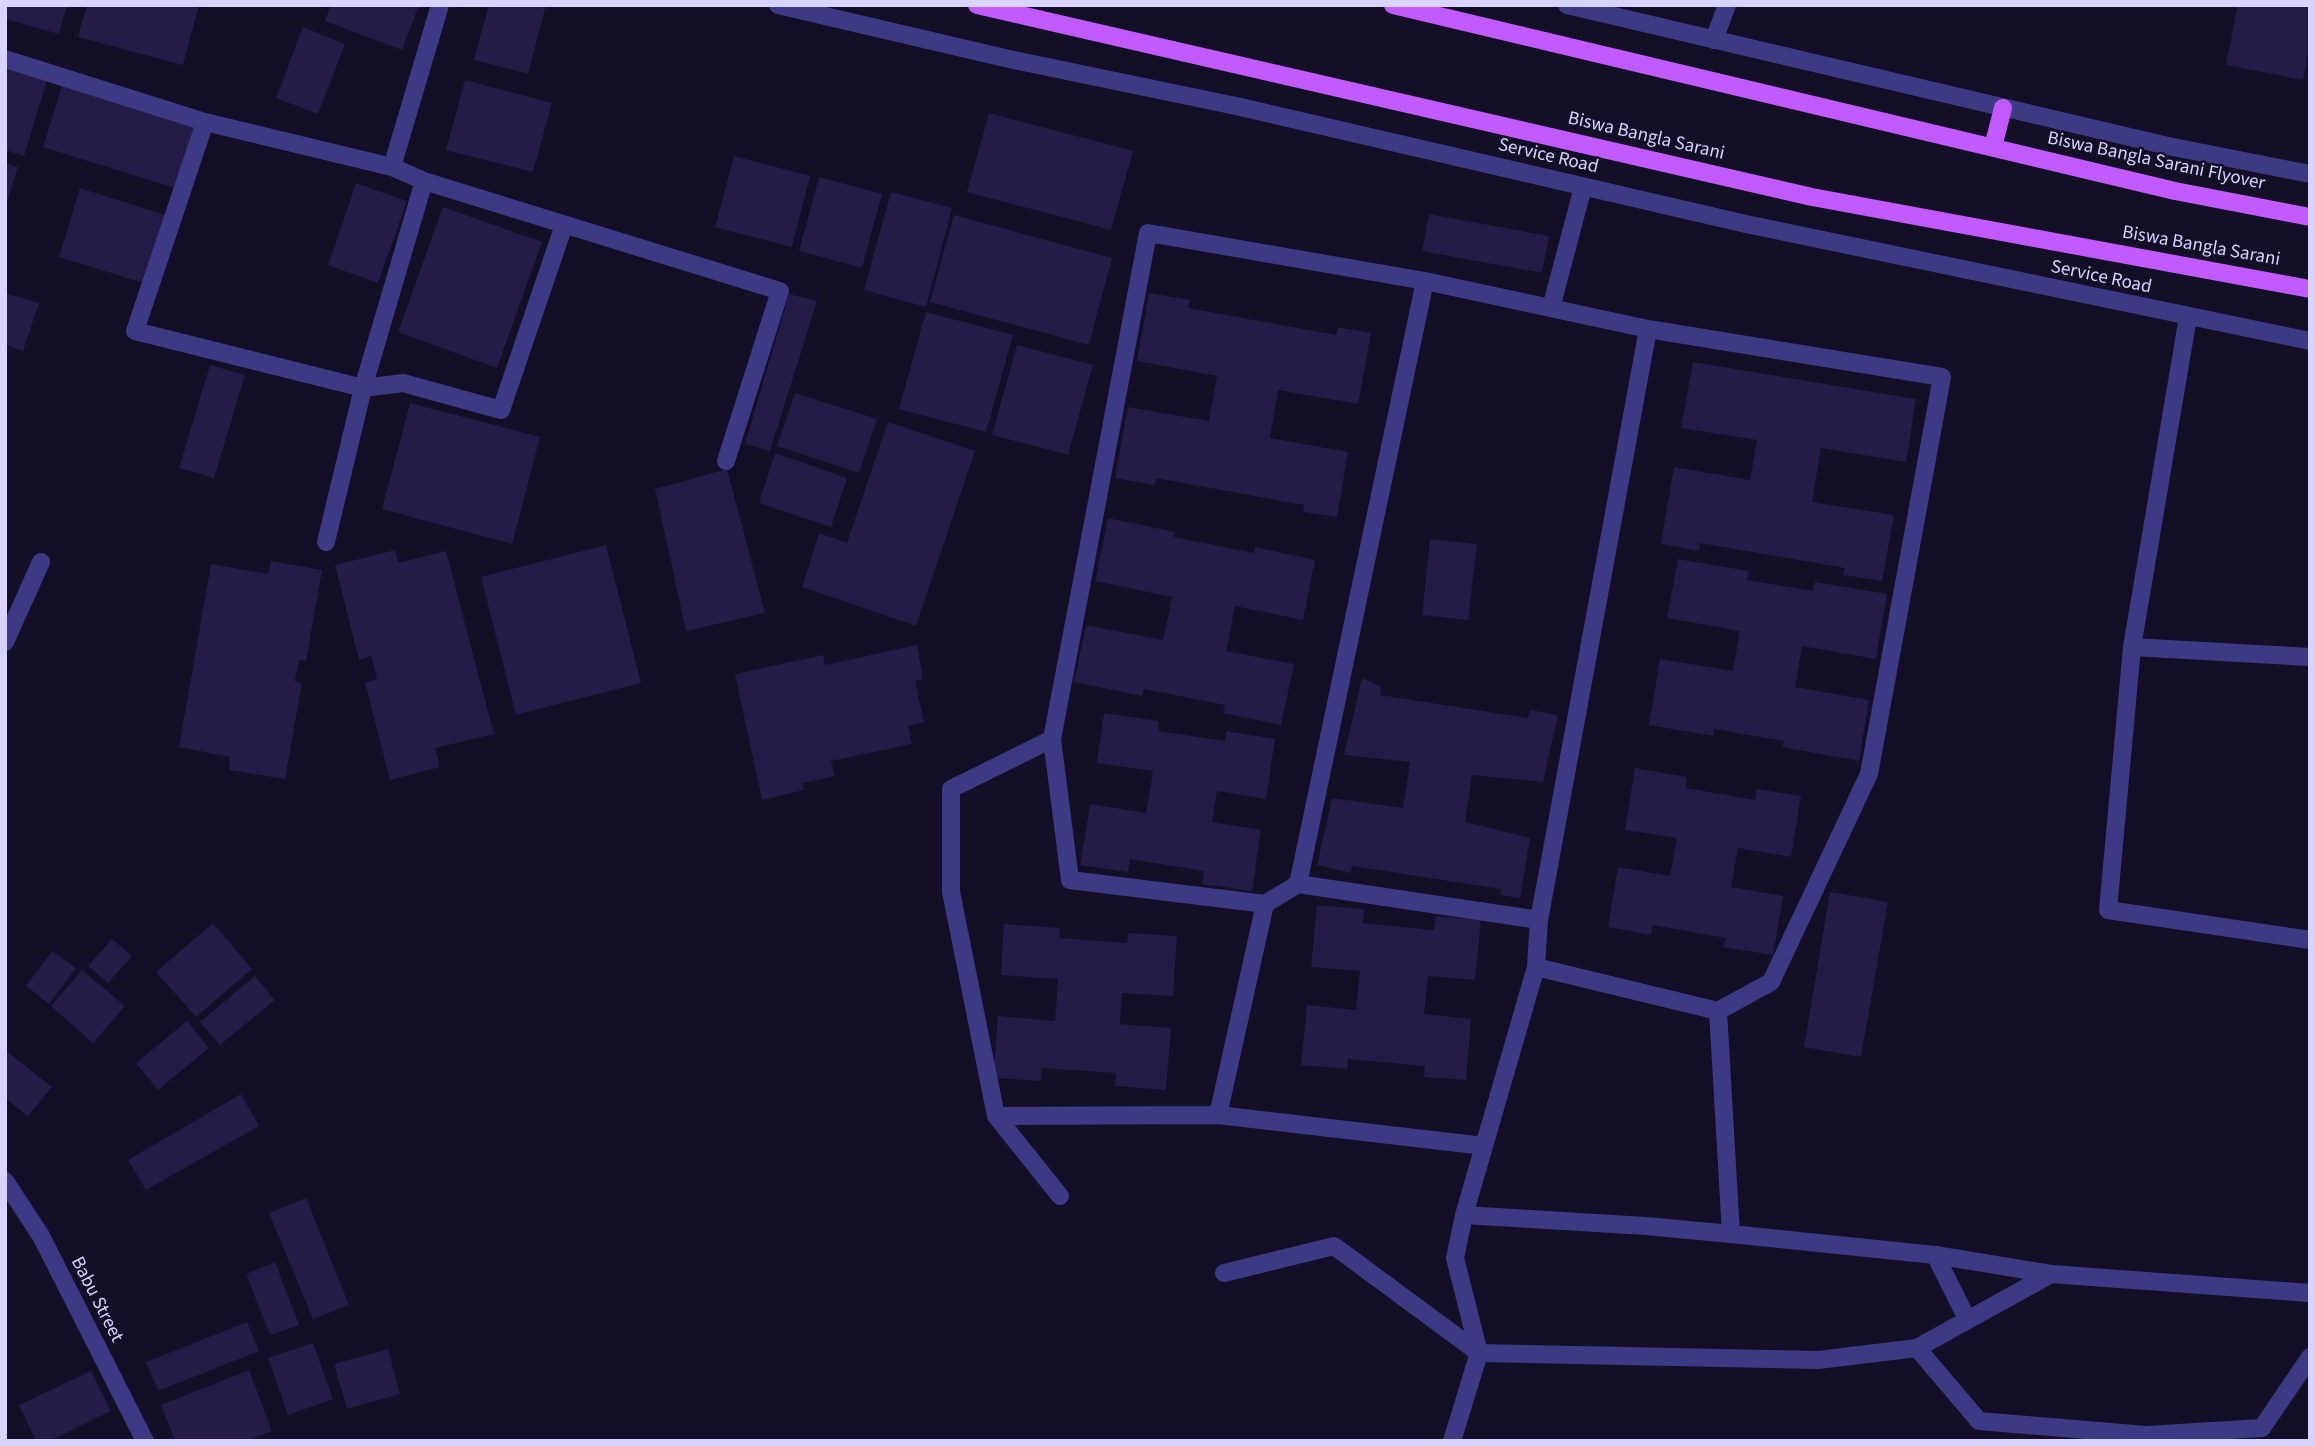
<!DOCTYPE html>
<html>
<head>
<meta charset="utf-8">
<style>
  body { margin:0 }
  #map { position:relative; width:2315px; height:1446px; overflow:hidden; background:#130f26; font-family:"Source Sans 3",sans-serif }
  canvas { display:block }
  .frame { position:absolute; inset:0; border:7px solid #d9d4ff; pointer-events:none }
</style>
</head>
<body>
<div id="map">
<canvas width="2315" height="1446"></canvas>
<div class="frame"></div>
</div>
<script>
const ctx = document.querySelector('canvas').getContext('2d');
ctx.lineJoin = 'round';
function paint(path, color) { ctx.fillStyle = color; ctx.fill(path, 'evenodd'); }
function stroke(path, color, width, dash) { ctx.strokeStyle = color; ctx.lineWidth = width; ctx.lineCap = dash ? 'butt' : 'round'; ctx.setLineDash(dash || []); ctx.stroke(path); }
function drawText(font, color, halo, rows, align = 'center') {
  ctx.font = font + ' "Source Sans 3",sans-serif'; ctx.lineWidth = 5; ctx.setLineDash([]); ctx.textBaseline = 'middle'; ctx.strokeStyle = halo; ctx.fillStyle = color; for (const [text, x, y, turn = 0] of rows) {
    ctx.save(); ctx.translate(x, y); ctx.rotate((+turn || 0) * Math.PI / 180); ctx.textAlign = isNaN(turn) ? turn : align; if (halo) ctx.strokeText(text, 0, 0); ctx.fillText(text, 0, 0); ctx.restore();
  }
}
paint(new Path2D(`
  M5,5H67L59,34L5,19Z
  M87,5H199L183,65L78,37Z
  M331,5H419L402,50L325,21Z
  M489,5H546L528,74L474,60Z
  M2238,5H2310V44L2303,80L2226,65Z
  M303,27L345,44L318,114L276,98Z
  M5,63L48,77L24,156L5,150Z
  M465,80L552,103L533,172L446,150Z
  M62,86L194,127L175,188L43,147Z
  M989,113L1133,151L1111,230L967,192Z
  M734,156L810,176L792,247L715,227Z
  M5,163L18,167L6,205H5Z
  M819,177L882,194L862,268L799,251Z
  M356,183L407,201L378,283L328,265Z
  M80,188L168,216L147,284L59,257Z
  M891,192L952,208L926,307L864,290Z
  M443,207L542,242L497,368L398,332Z
  M1429,214L1549,236L1542,273L1422,251Z
  M954,215L1112,258L1089,345L930,302Z
  M5,293L39,303L23,351L5,345Z
  M1149,293L1190,300L1188,308L1336,335L1338,327L1371,333L1358,404L1278,390L1270,438L1348,452L1337,517L1303,512L1304,505L1156,478L1155,485L1115,478L1128,407L1209,421L1217,376L1137,361Z
  M789,294L817,301L770,451L745,444Z
  M926,312L1013,335L986,432L899,409Z
  M1017,345L1093,365L1068,455L992,435Z
  M1693,362L1916,399L1906,462L1821,448L1812,502L1894,515L1882,581L1843,575L1845,568L1700,543L1699,551L1661,544L1674,467L1750,480L1757,440L1681,428Z
  M210,365L245,375L214,478L179,468Z
  M795,393L877,419L859,473L777,446Z
  M410,403L540,437L512,544L382,509Z
  M888,422L975,451L916,626L802,587L819,533L847,543Z
  M775,453L847,478L831,527L759,503Z
  M727,469L765,613L686,631L655,489Z
  M1108,518L1175,532L1174,537L1254,553L1255,547L1315,560L1303,620L1235,606L1226,651L1294,664L1281,725L1223,713L1225,705L1144,689L1142,696L1074,682L1086,625L1163,640L1172,597L1095,581Z
  M1430,539L1477,544L1468,620L1422,615Z
  M606,545L641,683L516,715L481,577Z
  M395,550L398,563L446,551L494,734L435,748L440,767L390,780L365,683L377,679L371,656L359,660L335,565Z
  M1678,559L1749,571L1747,580L1813,591L1815,582L1887,594L1876,659L1802,646L1795,687L1869,700L1859,761L1782,747L1784,741L1714,729L1713,736L1649,725L1660,659L1733,671L1740,631L1667,618Z
  M271,561L322,570L306,661L299,660L295,681L302,683L285,779L229,770L230,757L179,747L211,564L268,574Z
  M917,645L923,679L915,681L924,722L908,726L912,744L831,761L835,776L803,783L804,790L762,800L735,674L823,655L825,665Z
  M1362,678L1381,687L1380,695L1528,718L1530,710L1558,715L1543,782L1472,775L1465,822L1530,838L1520,898L1500,895L1501,889L1352,866L1351,873L1317,865L1332,798L1403,808L1410,762L1344,755Z
  M1104,713L1159,721L1158,731L1225,741L1226,731L1275,739L1266,799L1217,791L1212,822L1261,830L1252,891L1202,884L1204,871L1130,859L1128,872L1080,865L1090,804L1146,813L1153,771L1097,763Z
  M1635,768L1687,777L1686,788L1755,800L1757,789L1801,796L1791,857L1738,848L1731,887L1783,896L1773,955L1723,947L1726,938L1653,925L1651,935L1608,927L1618,867L1670,876L1677,838L1625,830Z
  M1830,892L1888,902L1861,1057L1804,1047Z
  M1317,905L1364,909L1363,923L1434,930L1436,916L1481,920L1475,980L1428,976L1424,1014L1471,1019L1466,1080L1424,1077L1425,1066L1348,1059L1347,1069L1301,1065L1307,1005L1356,1010L1360,971L1311,967Z
  M213,923L252,969L196,1017L156,972Z
  M1004,924L1060,928L1059,938L1127,943L1128,933L1177,936L1173,996L1122,993L1120,1024L1171,1028L1166,1090L1115,1086L1116,1073L1042,1068L1041,1081L993,1078L998,1016L1055,1021L1058,979L1001,975Z
  M112,939L132,956L108,983L88,966Z
  M52,951L76,968L49,1004L26,986Z
  M82,970L125,1006L93,1043L51,1006Z
  M255,976L275,1000L220,1045L200,1022Z
  M187,1021L209,1048L158,1090L136,1063Z
  M5,1050L52,1087L28,1116L5,1098Z
  M241,1094L259,1126L146,1190L128,1160Z
  M306,1198L349,1305L313,1319L269,1213Z
  M275,1262L299,1325L270,1335L246,1274Z
  M247,1322L259,1351L158,1391L146,1362Z
  M313,1343L333,1399L288,1415L268,1358Z
  M388,1349L400,1394L347,1409L334,1364Z
  M249,1370L272,1431L247,1441H175L161,1405Z
  M91,1371L111,1411L49,1441H36L19,1405Z`), '#241b47');
stroke(new Path2D(`
  M778,5L1009,59L1236,106L1746,224L2310,341
  M1567,5L2168,146L2310,174
  M1714,40L1727,5
  M5,59L205,122L392,167L424,181L780,291L726,461
  M205,122L135,331L363,388L403,383L501,410L564,225
  M392,167L440,5
  M1425,281L1648,329
  M1551,308L1583,187
  M2188,317L2132,647L2108,910L2310,940
  M326,542L363,388L424,181
  M5,642L41,562
  M2132,647L2310,657
  M1052,739L951,789V892L996,1116L1060,1196
  M1298,884L1539,920
  M1265,904L1070,880L1052,739L1148,233L1425,281L1298,884L1265,904L1218,1115L1484,1146
  M1536,967L1718,1011L1771,982L1869,774L1942,377L1648,329L1539,920L1536,967L1464,1215L1455,1258L1479,1353L1818,1360L1917,1348L2051,1274L2310,1293
  M1718,1011L1731,1234L1935,1255L1967,1319
  M996,1116L1218,1115
  M5,1181L41,1236L145,1441
  M1464,1215L1646,1226L1731,1234
  M1935,1255L2051,1274
  M1224,1273L1334,1246L1479,1353L1452,1441
  M1917,1348L1979,1421L2146,1435L2262,1428L2310,1357`), '#3d3a85', 18);
stroke(new Path2D(`
  M977,5L1812,197L2310,289
  M1393,5L2175,191L2310,217
  M1993,147L2003,108`), '#c25bff', 18);
drawText('19px', '#d9d4ff', '#130f26', [
  ["Biswa Bangla Sarani",1646,137,13],
  ["Service Road",1548,157,13],
  ["Biswa Bangla Sarani Flyover",2156,162,12],
  ["Biswa Bangla Sarani",2201,247,10],
  ["Service Road",2101,278,12],
  ["Babu Street",96,1300,63]
]);
</script>
</body>
</html>
